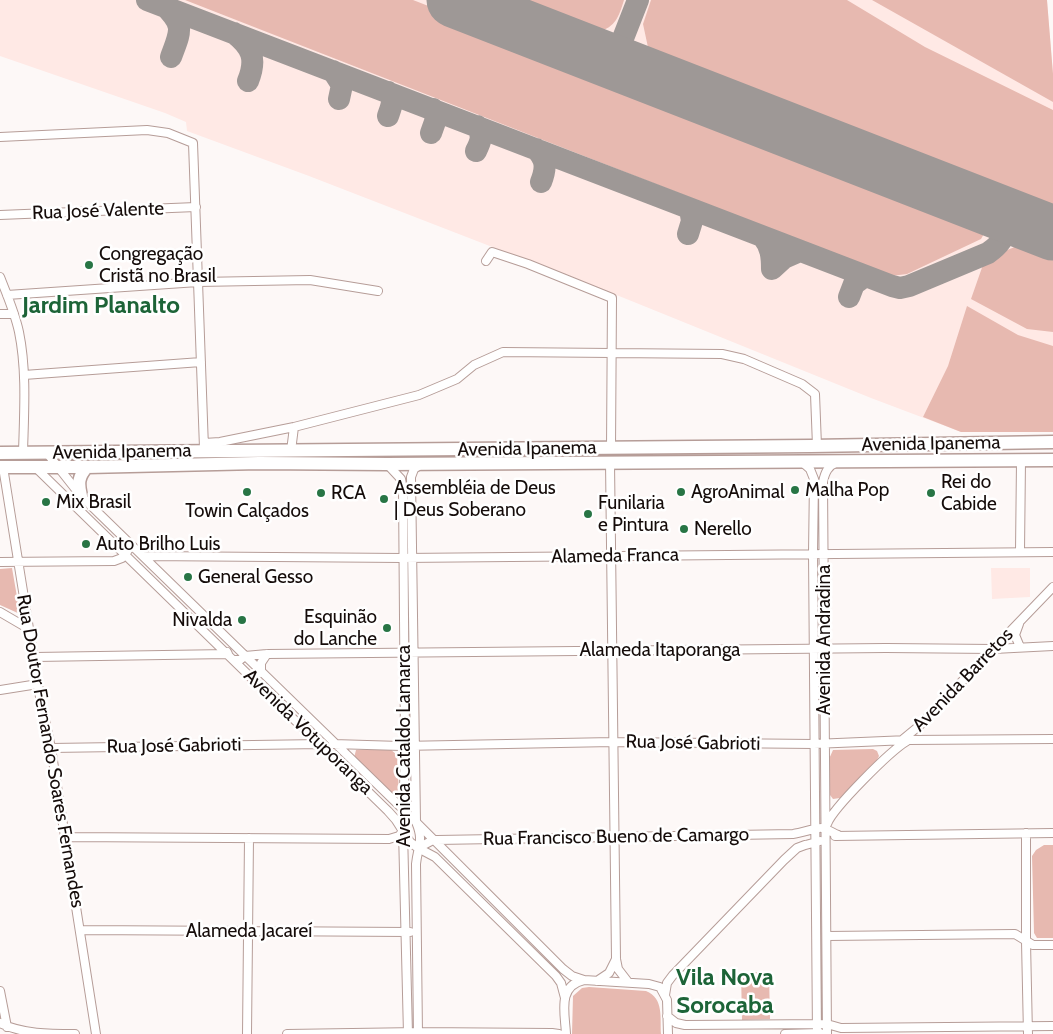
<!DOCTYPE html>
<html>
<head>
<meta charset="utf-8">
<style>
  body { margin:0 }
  canvas { display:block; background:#fdf8f7 }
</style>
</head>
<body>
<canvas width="1053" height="1034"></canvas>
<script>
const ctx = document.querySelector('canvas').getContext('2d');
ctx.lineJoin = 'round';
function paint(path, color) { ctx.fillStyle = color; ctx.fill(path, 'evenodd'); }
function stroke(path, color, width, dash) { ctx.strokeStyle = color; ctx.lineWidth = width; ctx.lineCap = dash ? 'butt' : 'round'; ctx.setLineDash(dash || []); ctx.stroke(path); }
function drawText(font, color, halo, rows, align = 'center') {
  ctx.font = font + ' Cabin,sans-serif'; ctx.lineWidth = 5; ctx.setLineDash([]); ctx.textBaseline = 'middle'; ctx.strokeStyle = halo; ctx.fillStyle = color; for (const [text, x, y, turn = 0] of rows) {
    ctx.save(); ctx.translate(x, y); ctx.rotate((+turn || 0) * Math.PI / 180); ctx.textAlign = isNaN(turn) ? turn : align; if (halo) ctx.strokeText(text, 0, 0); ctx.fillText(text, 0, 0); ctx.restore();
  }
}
paint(new Path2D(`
  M0,0H1047L1053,74V432H961L871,398L624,298L309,176L187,131L186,122L165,113L0,56Z
  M991,568H1030V597L992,599Z`), '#ffe9e5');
paint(new Path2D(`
  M185,0H413L977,219L984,225L985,232L981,239L907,274L891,276Z
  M515,0H624C619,16 616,27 598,32Z
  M651,0H847L925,47L1053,110V211L649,52L643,24Z
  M872,0H1047L1053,74V102Z
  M1022,244L1053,248V332L1027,329L971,299L985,259Z
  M967,306L1018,335L1053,346V432H961L923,417L948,366Z
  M12,568L20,614L0,605V569Z
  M390,749L397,755L399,793L393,795L354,758L356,750Z
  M873,749L877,751L879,756L877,760L840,798L833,799L830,795L829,759L833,750Z
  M1044,845H1053V938H1037L1034,933L1032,856L1036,850Z
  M741,972H769L770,1019L742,1020Z
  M589,987L646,991C664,998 660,1018 661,1034H572L573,996L582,988Z`), '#e7b9b0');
stroke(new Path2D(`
  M147,0L892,286L900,288L909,286L988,253C1012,236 1006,227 989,208
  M163,4C185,26 181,30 171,57
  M234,33C252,47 257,59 248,81
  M599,57L613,53L620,46
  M630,68C623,62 620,56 620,46L638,0
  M333,71L342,85L339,99
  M388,92C395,100 391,107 388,116
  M431,133L436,119L433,109
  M536,149C547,160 546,169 541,182
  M476,151C481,141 483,136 477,126
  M688,234L692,221L690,209
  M763,237C771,247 772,256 772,269L784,258L800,251
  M849,297L854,284L865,276`), '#9e9896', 22);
stroke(new Path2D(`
  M454,0L1053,233`), '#9e9896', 55);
const street = new Path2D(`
  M0,137L147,130L168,133L193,143L204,448
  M0,215L196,207
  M486,261L492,252L528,264L612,298L611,448
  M0,277C7,295 15,313 19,332C27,371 24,414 23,453
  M7,295L198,282L310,280L378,291
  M0,314H14
  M24,375L201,362
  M204,443L220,442L294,427L419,395L457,379L474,365L503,352L722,354L744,359L802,384L815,394L817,446
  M291,451L294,427
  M47,453L81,496L416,822L563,969L572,976L584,980
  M610,462L616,959L618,969L628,982
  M802,462L810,469L814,479L813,553L817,1034
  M387,464L401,479L403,490L405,746L403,831L408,1034
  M3,467L40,697L51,748L96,1034
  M35,467L388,811L396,820L410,842L418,848L435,857L556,976L561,983L565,998
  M1020,551L1021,461
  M144,556L403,558L1053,552
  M0,562L114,561L122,558L127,552
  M0,612L29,629
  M1019,624L1015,635L1020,647
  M35,657L228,654L227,652
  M235,660H240L245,656L267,654L886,648L994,649L1053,646
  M261,673V663L267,654
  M0,690L38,684
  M902,740L919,726L1053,587
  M333,744L401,746L613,742L814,744L908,740L1053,739
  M51,748L321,744
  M827,824C833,808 890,751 907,741
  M1026,833V942L1028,1034
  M835,836L1053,833
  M66,837L389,839L399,836L403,831
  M802,846L820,841
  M418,848L433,840H437L793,834C802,833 818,827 822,828C827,829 833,833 838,835
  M81,930L410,932
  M827,936L1015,934L1033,945H1053
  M597,981L609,973L616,959
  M0,991L7,1027
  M665,995L667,983L673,975L784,860L797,848L805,845
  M667,1016L676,1023L685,1025L827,1024L841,1028L1053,1026
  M0,1023C22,1034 50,1034 75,1034
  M247,1034L249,838
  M287,1034L418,1032L552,1033L559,1034
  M418,1034L416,864C418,845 424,841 416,822L411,477L414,469L420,465
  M566,1034C565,1013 557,986 584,980L649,984L660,987L667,1000L668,1034
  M785,1034L820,1033
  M827,1034L823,482C825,472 828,466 837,462`);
const primary = new Path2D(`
  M0,453L811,446L1053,442
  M0,467H87L259,463L387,464L1053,460
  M81,496C78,483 78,477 87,467`);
stroke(street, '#b69d98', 10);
stroke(primary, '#b69d98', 15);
stroke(street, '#fff', 8);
stroke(primary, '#fff', 12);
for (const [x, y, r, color] of [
  [89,265,5,"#287545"],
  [795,490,5,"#287545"],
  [247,492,5,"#287545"],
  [681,492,5,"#287545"],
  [321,493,5,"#287545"],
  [931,493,5,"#287545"],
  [384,499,5,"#287545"],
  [46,502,5,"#287545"],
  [588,514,5,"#287545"],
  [684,529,5,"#287545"],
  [86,544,5,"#287545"],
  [188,577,5,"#287545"],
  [242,620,5,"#287545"],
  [387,628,5,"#287545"]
]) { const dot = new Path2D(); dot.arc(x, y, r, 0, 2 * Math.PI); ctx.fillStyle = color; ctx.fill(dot); stroke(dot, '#fff', 2); }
drawText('19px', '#150c0a', '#fff', [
  ["Rua José Valente",98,211,-2],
  ["Avenida Ipanema",931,444,-1],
  ["Avenida Ipanema",527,449,-1],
  ["Avenida Ipanema",122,452,-1],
  ["Alameda Franca",615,556,-1],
  ["Avenida Andradina",824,640,-90],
  ["Alameda Itaporanga",660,650],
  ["Avenida Barretos",963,680,-46],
  ["Avenida Votuporanga",308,732,44],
  ["Rua José Gabrioti",693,743,1],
  ["Rua José Gabrioti",174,746,-1],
  ["Avenida Cataldo Lamarca",404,746,-90],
  ["Rua Doutor Fernando Soares Fernandes",50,751,80],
  ["Rua Francisco Bueno de Camargo",616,837,-1],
  ["Alameda Jacareí",249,931]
]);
drawText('19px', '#150c0a', '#fff', [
  ["Congregação",99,254],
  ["Cristã no Brasil",99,276],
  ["Rei do",941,482],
  ["Cabide",941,504],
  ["Assembléia de Deus",394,488],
  ["| Deus Soberano",394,510],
  ["Malha Pop",805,490],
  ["AgroAnimal",691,492],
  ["RCA",331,493],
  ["Mix Brasil",56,502],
  ["Funilaria",598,503],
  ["e Pintura",598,525],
  ["Towin Calçados",247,511,"center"],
  ["Nerello",694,529],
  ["Auto Brilho Luis",96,544],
  ["General Gesso",198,577],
  ["Esquinão",377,617,"right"],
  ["do Lanche",377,639,"right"],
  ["Nivalda",232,620,"right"]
], 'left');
drawText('bold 24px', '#1d6438', '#fff', [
  ["Jardim Planalto",101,306],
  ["Vila Nova",725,978],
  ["Sorocaba",725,1006]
]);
</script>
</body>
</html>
